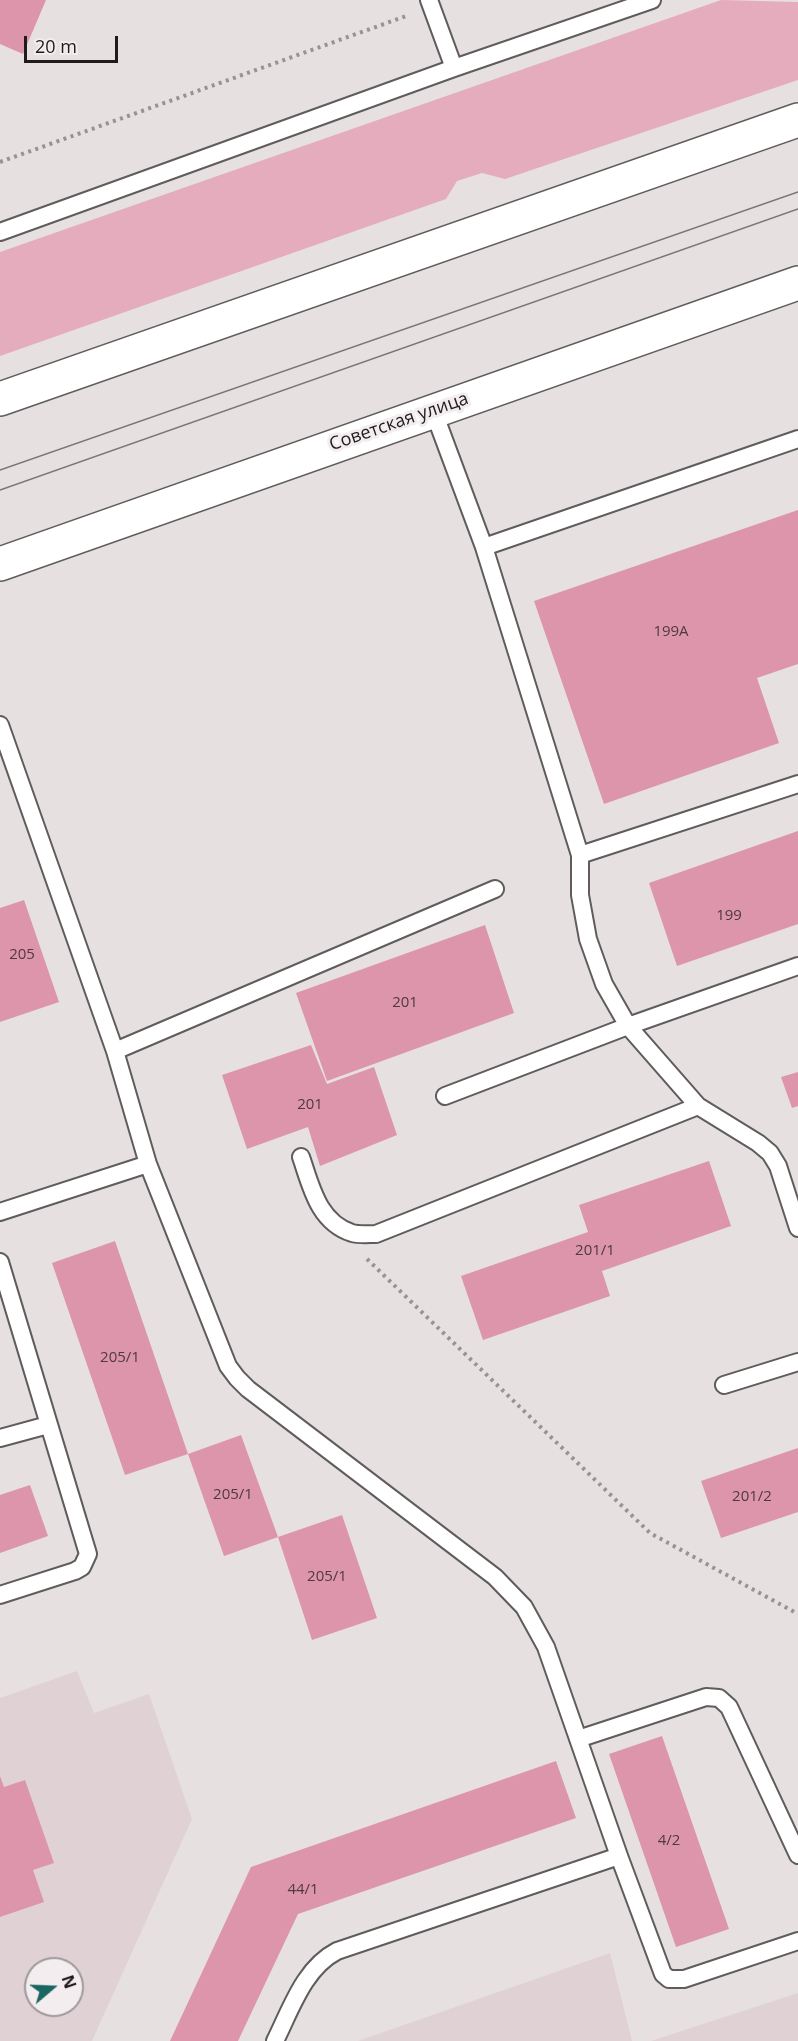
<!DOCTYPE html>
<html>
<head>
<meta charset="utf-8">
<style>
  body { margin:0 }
  #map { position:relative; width:798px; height:2041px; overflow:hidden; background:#e6e0e1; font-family:"Open Sans",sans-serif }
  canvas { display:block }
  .north { position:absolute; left:24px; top:1957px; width:60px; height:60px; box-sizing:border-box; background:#f3edef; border:2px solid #9e999b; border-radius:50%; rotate:71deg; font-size:16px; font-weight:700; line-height:24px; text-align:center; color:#1f1c1d }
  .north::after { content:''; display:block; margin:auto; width:21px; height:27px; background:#196663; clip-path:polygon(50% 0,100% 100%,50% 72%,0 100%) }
  .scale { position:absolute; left:24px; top:36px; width:94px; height:27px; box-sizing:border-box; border:3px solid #1f1c1d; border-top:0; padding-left:8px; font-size:18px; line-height:21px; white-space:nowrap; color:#1f1c1d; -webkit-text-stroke:4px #f3edef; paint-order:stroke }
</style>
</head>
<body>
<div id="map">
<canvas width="798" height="2041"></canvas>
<div class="north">N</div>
<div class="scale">20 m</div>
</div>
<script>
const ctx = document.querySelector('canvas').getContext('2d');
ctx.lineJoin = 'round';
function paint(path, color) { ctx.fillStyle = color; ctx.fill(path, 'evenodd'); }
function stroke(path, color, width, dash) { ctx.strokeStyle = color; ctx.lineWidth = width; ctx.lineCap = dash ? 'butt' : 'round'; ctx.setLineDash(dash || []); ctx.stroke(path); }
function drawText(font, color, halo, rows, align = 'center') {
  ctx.font = font + ' "Open Sans",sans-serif'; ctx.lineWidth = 6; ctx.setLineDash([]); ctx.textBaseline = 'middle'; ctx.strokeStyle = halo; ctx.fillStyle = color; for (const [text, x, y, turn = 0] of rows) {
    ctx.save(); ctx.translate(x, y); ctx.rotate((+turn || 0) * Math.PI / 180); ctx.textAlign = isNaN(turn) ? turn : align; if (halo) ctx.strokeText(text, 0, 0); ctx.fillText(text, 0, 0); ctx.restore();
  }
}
paint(new Path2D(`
  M77,1671L94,1713L149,1694L192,1819L92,2041H0V1698ZM36,1969H72V2005H36Z
  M610,1953L632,2041H358Z
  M798,1993V2041H651Z`), '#e0d1d5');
paint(new Path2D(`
  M721,0L798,2V80L505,179L482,173L457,181L446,199L0,356V252Z`), '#e4acbd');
paint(new Path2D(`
  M0,0H46L23,54L0,44Z
  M798,510V664L757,678L779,743L604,804L534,601Z
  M798,831V924L677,966L649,883Z
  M24,900L59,1002L0,1022V908Z
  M485,925L514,1013L327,1081L296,993Z
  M311,1045L327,1084L374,1067L397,1135L320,1166L308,1127L247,1149L222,1075Z
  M798,1072V1106L792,1108L781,1077Z
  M709,1161L731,1226L602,1271L610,1296L483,1340L461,1276L588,1232L579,1205Z
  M115,1241L188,1454L125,1475L52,1263Z
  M241,1435L278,1537L224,1556L188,1454Z
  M798,1448V1512L721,1538L701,1481Z
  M30,1485L48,1536L0,1553V1495Z
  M342,1515L377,1618L312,1640L278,1537Z
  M662,1736L729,1929L676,1947L609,1754Z
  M556,1761L576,1818L298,1914L238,2041H170L251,1867Z
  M0,1776L4,1787L25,1780L54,1863L33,1870L44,1902L0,1917Z`), '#dd95ac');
const service = new Path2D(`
  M429,0L454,68
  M0,232L454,68L652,0
  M433,410L484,547L580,855L798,784
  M484,547L798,439
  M0,725L115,1051L148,1164L228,1366L237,1378L248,1389L495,1577L524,1607L546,1647L619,1856L663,1974L669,1979H684L798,1941
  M580,855V895L588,939L604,984L628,1026L698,1106L758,1143L770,1153L778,1166L798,1228
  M115,1051L495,889
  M445,1096L628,1026L798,966
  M301,1157C311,1186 318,1222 352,1233C359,1235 368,1234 376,1234L698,1106
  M0,1212L148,1164
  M0,1262L88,1554L82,1567L75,1571L0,1595
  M724,1385L798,1362
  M0,1438L48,1425
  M578,1739L706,1697L719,1698L729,1707L798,1855
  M275,2041C291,2009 304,1968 337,1951L619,1856`);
const primary = new Path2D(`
  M0,399L798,120
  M0,564L798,283`);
stroke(service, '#605b5c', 20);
stroke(primary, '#605b5c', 36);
stroke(new Path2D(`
  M0,162L409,15
  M367,1259L650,1533L798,1614`), '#979293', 4, [3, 4.5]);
stroke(service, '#fff', 16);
stroke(primary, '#fff', 33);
stroke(new Path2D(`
  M0,470L798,192
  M0,490L798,209`), '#7a7576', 1.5);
drawText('15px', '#4e3a41', null, [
  ["199А",671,632],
  ["199",729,916],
  ["205",22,955],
  ["201",405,1003],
  ["201",310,1105],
  ["201/1",595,1251],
  ["205/1",120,1358],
  ["205/1",233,1495],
  ["201/2",752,1497],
  ["205/1",327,1577],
  ["4/2",669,1841],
  ["44/1",303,1890]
]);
drawText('18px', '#1f1c1d', '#f3edef', [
  ["Советская улица",399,422,-19]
]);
</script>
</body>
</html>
